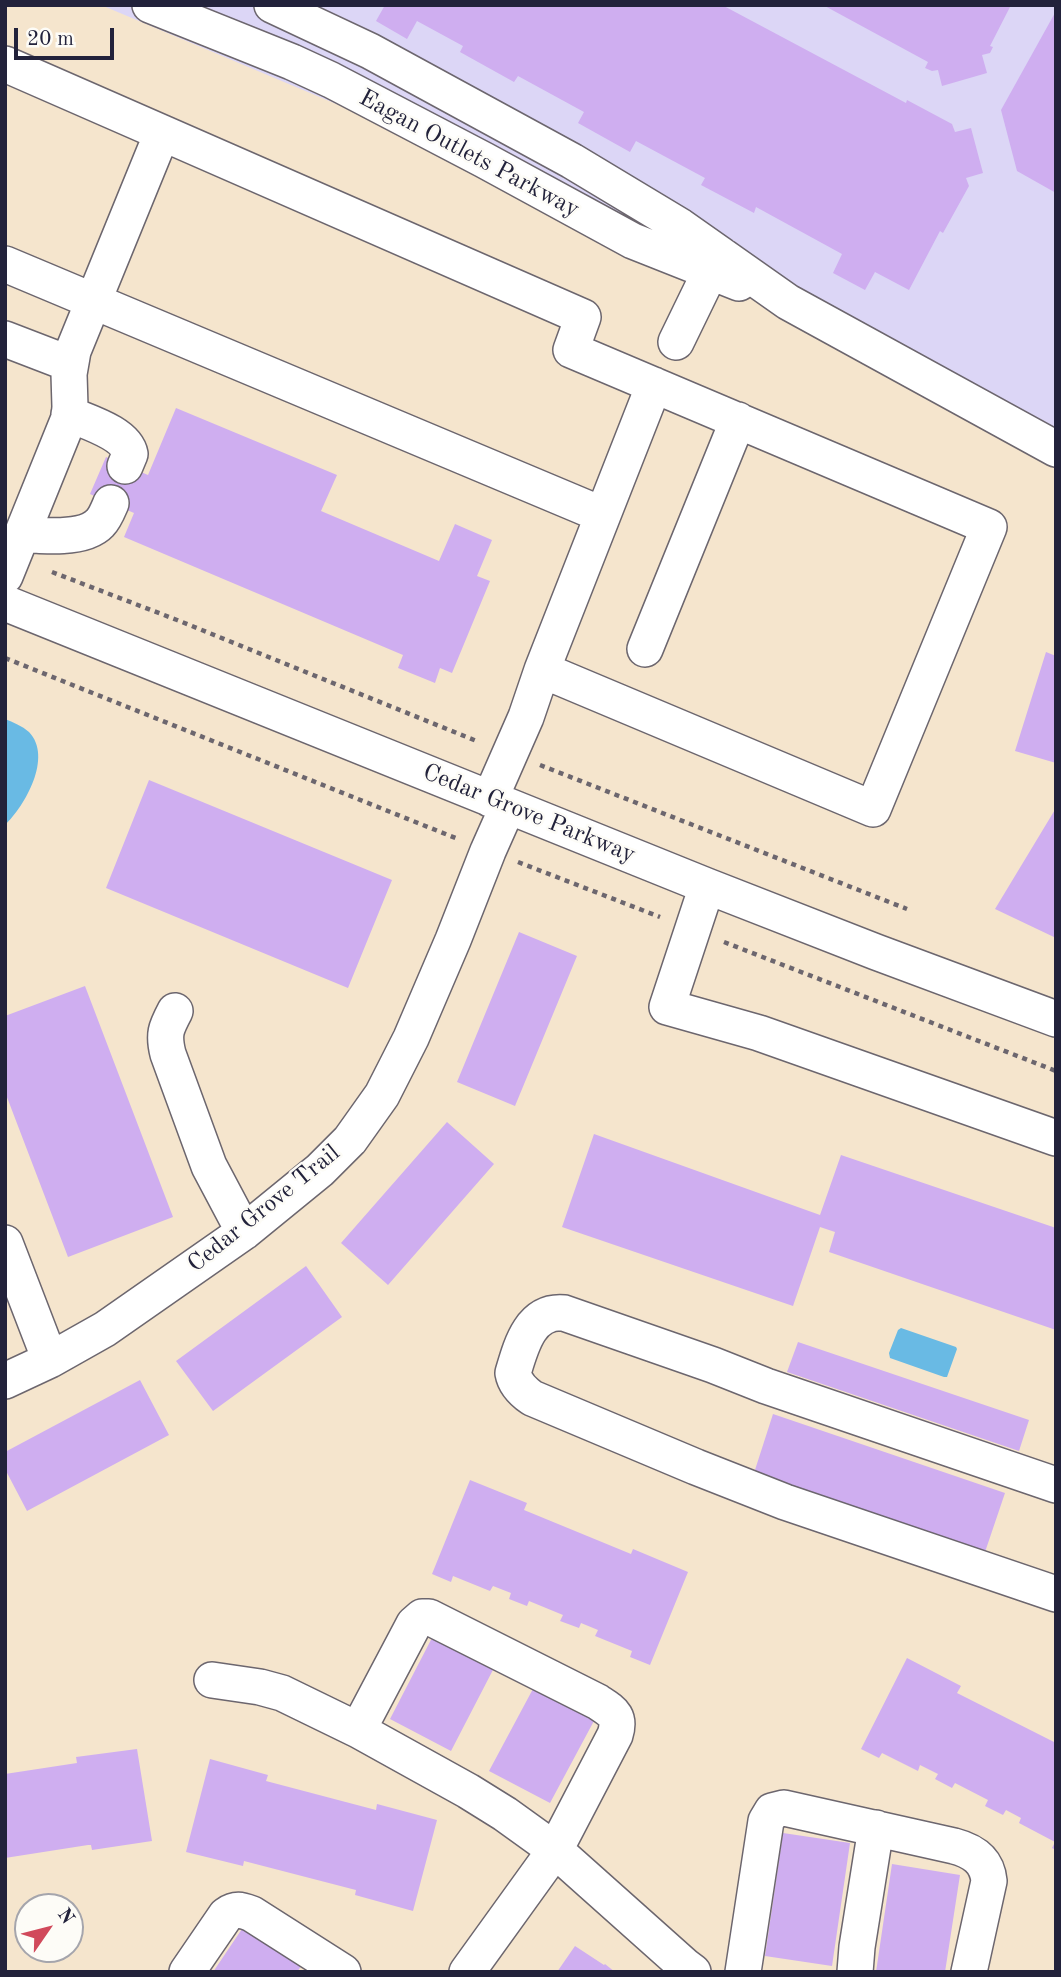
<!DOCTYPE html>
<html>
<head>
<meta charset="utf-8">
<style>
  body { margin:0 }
  #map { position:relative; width:1061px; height:1977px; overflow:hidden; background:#f5e5cd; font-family:"Old Standard TT",serif }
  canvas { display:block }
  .frame { position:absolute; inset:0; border:7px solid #22223b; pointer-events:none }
  .north { position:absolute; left:14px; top:1893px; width:70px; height:70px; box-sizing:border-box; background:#fdfcf7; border:2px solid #a5a5ac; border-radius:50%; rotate:55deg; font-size:19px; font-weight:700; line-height:28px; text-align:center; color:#22223b }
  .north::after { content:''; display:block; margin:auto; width:24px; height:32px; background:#d1495b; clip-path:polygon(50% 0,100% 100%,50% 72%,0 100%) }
  .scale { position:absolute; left:14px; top:28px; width:100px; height:32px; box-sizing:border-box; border:4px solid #22223b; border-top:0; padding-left:9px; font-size:21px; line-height:24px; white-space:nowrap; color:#22223b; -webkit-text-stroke:5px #fdfcf7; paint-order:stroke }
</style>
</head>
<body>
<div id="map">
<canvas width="1061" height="1977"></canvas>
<div class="frame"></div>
<div class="north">N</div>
<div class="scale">20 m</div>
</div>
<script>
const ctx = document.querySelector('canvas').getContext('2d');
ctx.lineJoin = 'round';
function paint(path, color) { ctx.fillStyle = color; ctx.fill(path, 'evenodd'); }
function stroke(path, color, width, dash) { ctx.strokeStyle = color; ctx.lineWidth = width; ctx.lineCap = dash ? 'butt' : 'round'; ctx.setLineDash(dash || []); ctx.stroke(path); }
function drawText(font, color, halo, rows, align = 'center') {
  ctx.font = font + ' "Old Standard TT",serif'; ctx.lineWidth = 5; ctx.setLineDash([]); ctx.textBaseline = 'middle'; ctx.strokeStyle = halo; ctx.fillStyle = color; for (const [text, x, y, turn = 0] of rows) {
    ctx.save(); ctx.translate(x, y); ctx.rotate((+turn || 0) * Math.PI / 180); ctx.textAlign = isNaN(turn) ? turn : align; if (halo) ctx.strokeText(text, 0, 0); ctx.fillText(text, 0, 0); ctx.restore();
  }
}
paint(new Path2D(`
  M101,5H1056V449L719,265Z`), '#dcd6f6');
paint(new Path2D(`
  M5,719C13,722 22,726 29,732C53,757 25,806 5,825Z
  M901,1328L956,1347L957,1349L947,1377H944L890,1358L889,1353L898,1330Z`), '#69bae4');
paint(new Path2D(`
  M385,5H722L906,103L907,100L952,124L955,132L971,128L983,173L966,178L969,186L943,233L940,231L909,290L875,272L865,290L833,273L842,254L756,207L754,213L701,185L705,178L636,141L630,152L578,123L584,112L518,76L514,82L460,52L463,46L417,21L407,39L376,21Z
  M823,5H1011L990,46L993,47L990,53L982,55L987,73L942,86L938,70L932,71L925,68L928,62Z
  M1056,11V193L1017,171L1001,110Z
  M176,408L337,475L321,511L439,561L455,524L492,540L477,576L490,581L452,673L440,668L435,683L398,668L403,655L124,537L134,513L90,494L106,457L148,475Z
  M1046,652L1056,656V763L1015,751Z
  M149,780L392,880L348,988L106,888Z
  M1056,808V938L995,909Z
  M519,932L577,956L515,1106L457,1082Z
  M85,986L173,1217L68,1257L5,1092V1016Z
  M447,1122L494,1164L388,1285L341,1243Z
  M594,1134L820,1215L841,1155L1056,1228V1330L829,1252L835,1232L820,1227L793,1306L562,1227Z
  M306,1266L342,1317L213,1411L176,1361Z
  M798,1342L1029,1420L1019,1451L787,1372Z
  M140,1380L169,1435L27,1511L5,1469V1452Z
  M773,1414L1005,1493L985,1552L754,1473Z
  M470,1480L527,1503L524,1510L631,1554L633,1549L688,1572L650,1665L630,1657L632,1651L595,1636L598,1630L581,1623L579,1628L560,1621L563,1615L529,1601L527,1606L509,1599L511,1593L493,1586L490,1591L453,1576L451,1582L432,1574Z
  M434,1634L495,1666L451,1751L390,1719Z
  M907,1658L961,1686L957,1693L1056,1743V1850L1052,1848L1055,1842L1019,1823L1021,1818L1006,1810L1003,1815L985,1806L988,1800L955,1783L952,1788L935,1779L938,1774L920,1765L918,1771L882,1753L879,1758L861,1749Z
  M534,1687L595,1719L550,1803L489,1771Z
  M137,1749L152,1841L92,1850L91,1845H88L5,1858V1774L77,1763L76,1757Z
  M210,1759L268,1775L266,1781L376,1810L377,1804L437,1820L413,1911L355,1895L356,1890L352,1889L244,1861L243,1866L186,1852Z
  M783,1833L850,1843L832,1966L765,1956Z
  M892,1864L960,1875L945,1972H876Z
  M244,1926L302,1965L297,1972H213Z
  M575,1946L604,1965L605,1964L615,1972H557Z`), '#cfaef0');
const minor = new Path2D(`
  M150,5L292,62L331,80L484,160L633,241L739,283
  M272,5L370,51L572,161L680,226L788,302L1056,449
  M5,64L583,317L571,350L989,527L873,809L542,670L654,385
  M5,264L603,515
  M5,339L70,364
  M676,342L710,272L720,254
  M69,414C87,422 126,433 130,454L125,466
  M22,534C43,536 84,540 100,523C105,518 108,510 111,503
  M5,576L69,418L70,407L69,374L73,351L162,133
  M5,603L707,886L876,952L1056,1019
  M645,649L738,420
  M490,799L526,717L542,670
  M707,886L667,1007L759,1033L1056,1138
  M175,1011C166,1028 163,1034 168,1054L209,1166L244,1232
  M5,1243L50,1360
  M5,1381L50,1360L105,1329L244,1232L320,1170L350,1140L382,1095L411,1038L453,940L488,851L508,806
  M1056,1485L766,1386L713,1365L564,1313C530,1310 521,1346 513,1373C515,1384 522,1391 532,1398L696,1467L785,1502L1056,1594
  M212,1680L260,1687L282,1693L358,1730L468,1791L505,1814L555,1850L685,1966L693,1972
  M358,1730L414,1624L422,1617H429L598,1702C613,1712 621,1716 615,1735L555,1850L467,1972
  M187,1972L226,1915C236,1908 241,1910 252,1914L343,1972
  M743,1972L766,1821L772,1811L784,1808L954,1846C973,1851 987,1860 989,1881L969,1972
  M855,1972L857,1947L876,1828`);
stroke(minor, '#6c666e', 38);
stroke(new Path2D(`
  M52,572L177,620L479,742
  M5,658L458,839
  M540,765L907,909
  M518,862L660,917
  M724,942L1056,1071`), '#6c666e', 4.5, [5, 5]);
stroke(minor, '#fff', 35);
drawText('24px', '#22223b', '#fdfcf7', [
  ["Eagan Outlets Parkway",469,154,28],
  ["Cedar Grove Parkway",529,814,22],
  ["Cedar Grove Trail",264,1209,-39]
]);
</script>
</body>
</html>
